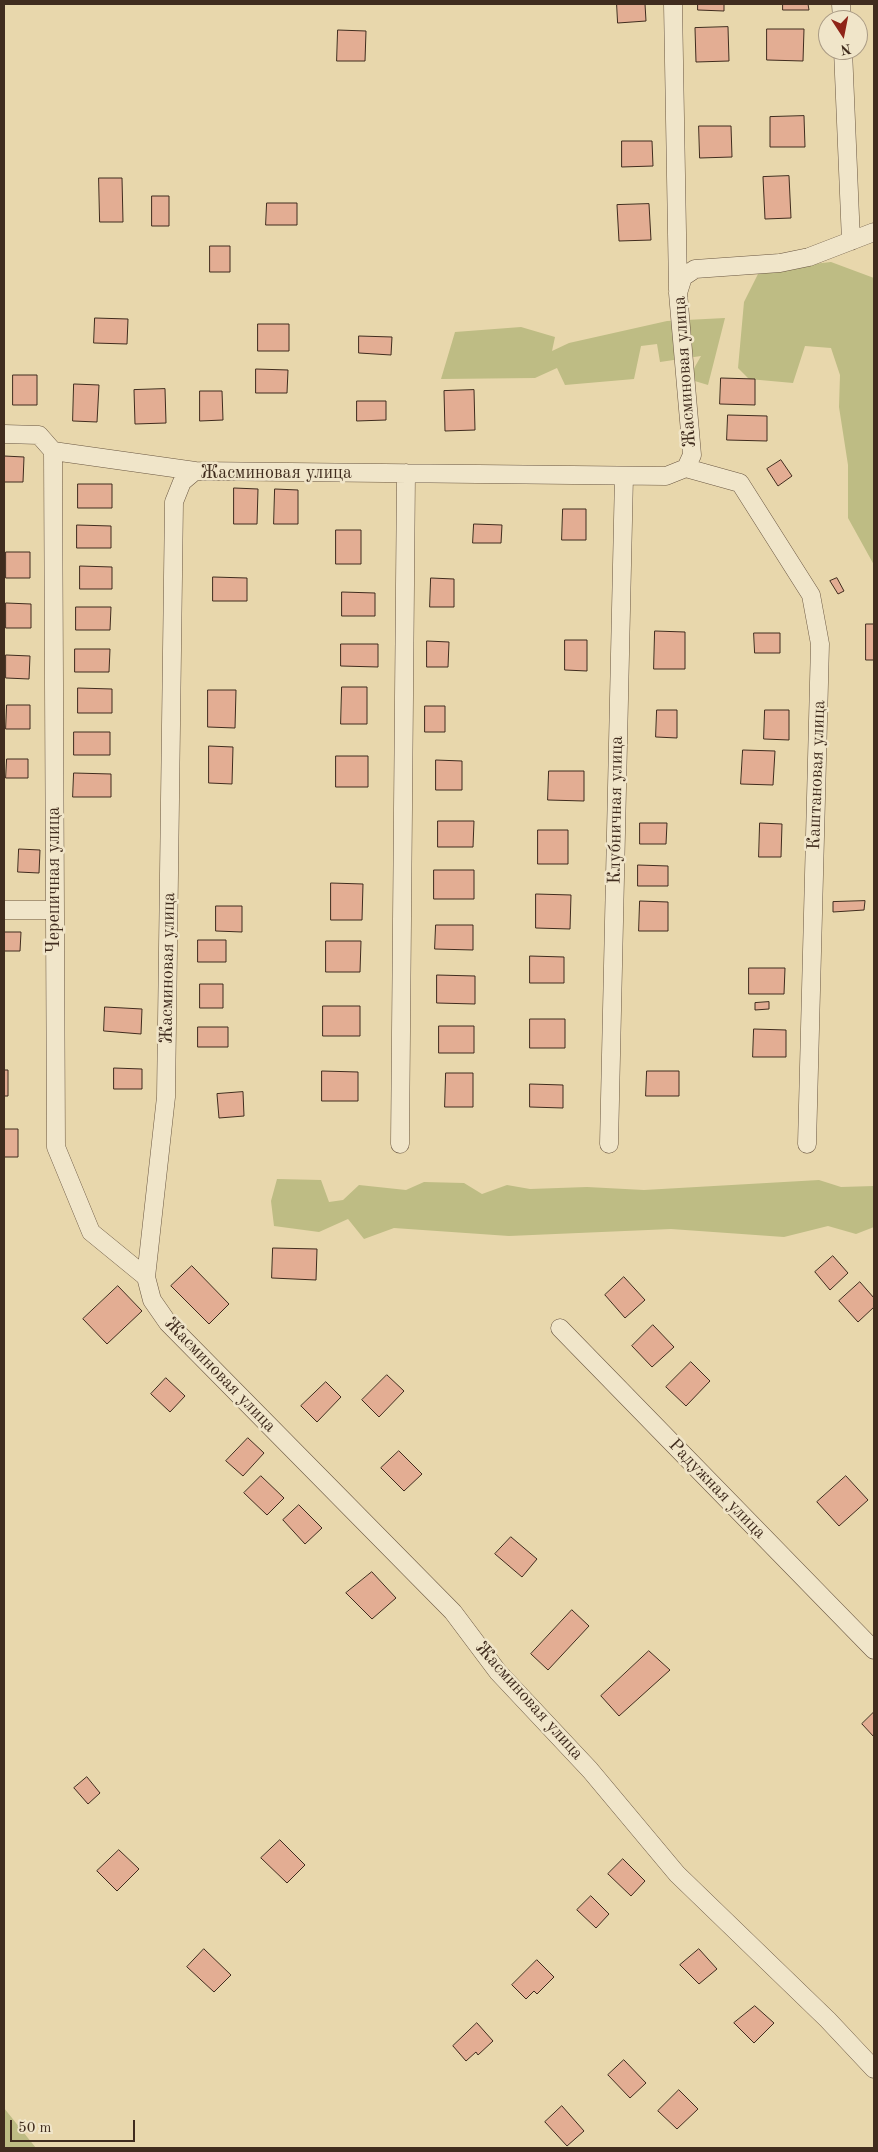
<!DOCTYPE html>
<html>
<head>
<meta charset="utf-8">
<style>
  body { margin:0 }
  #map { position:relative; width:878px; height:2152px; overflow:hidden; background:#e8d7ac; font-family:"Old Standard TT",serif }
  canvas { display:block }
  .frame { position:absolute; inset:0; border:5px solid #402c1e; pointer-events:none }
  .north { position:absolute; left:818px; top:10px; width:50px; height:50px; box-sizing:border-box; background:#f0e5c9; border:1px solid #aa9b85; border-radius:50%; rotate:169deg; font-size:14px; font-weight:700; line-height:20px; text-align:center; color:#402c1e }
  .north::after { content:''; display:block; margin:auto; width:18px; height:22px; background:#8f2418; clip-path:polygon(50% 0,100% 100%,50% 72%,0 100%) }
  .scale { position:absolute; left:10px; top:2120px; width:125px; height:22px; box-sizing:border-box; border:2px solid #402c1e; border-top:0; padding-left:6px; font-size:15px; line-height:18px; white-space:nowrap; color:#402c1e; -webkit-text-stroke:4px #f0e5c9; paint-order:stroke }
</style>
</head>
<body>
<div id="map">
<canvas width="878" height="2152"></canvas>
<div class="frame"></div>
<div class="north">N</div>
<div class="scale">50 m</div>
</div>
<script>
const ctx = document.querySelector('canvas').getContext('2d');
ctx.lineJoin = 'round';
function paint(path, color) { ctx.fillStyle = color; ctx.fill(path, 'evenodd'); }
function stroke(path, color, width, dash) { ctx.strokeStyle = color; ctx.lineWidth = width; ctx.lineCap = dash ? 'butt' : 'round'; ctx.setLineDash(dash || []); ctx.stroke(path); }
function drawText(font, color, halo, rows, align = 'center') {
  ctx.font = font + ' "Old Standard TT",serif'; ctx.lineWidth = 5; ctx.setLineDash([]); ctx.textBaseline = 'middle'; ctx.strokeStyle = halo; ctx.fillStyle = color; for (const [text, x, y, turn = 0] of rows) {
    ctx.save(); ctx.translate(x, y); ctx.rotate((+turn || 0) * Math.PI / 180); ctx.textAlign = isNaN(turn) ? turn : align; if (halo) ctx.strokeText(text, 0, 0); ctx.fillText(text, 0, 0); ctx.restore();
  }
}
paint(new Path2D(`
  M831,262L874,278V565L848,518V465L839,407L840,375L831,348L805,346L793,383L749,379L738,368L744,302L760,270Z
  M725,318L708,385L688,379L701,356L660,362L657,344L641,346L634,379L565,385L557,368L535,378L441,379L455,332L521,327L555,337L552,351L569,343L667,321Z
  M277,1179L321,1180L329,1202L343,1200L359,1185L406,1190L424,1182L464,1183L482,1194L507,1185L530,1189L587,1187L644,1190L819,1180L841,1187L874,1186V1227L856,1234L828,1226L784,1237L671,1229L509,1236L394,1228L364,1239L348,1219L319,1232L274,1226L271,1201Z
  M4,2108L36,2148H4Z`), '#bebc84');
const building = new Path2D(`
  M617,4H645L646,21L618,23Z
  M698,4H724V11L698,10Z
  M783,4H808L809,10H783Z
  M728,27L729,61L696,62L695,28Z
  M767,29H804L803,61L767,60Z
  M338,30L366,31L365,61H337Z
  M804,116L805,147H770V117Z
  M699,126H731L732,157L700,158Z
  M622,141H652L653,166L622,167Z
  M789,176L791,218L765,219L763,177Z
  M99,178H122L123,222H100Z
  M152,196H169V226H152Z
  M267,203H297V225H266Z
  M649,204L651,240L619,241L617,205Z
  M210,246H230V272H210Z
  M95,318L128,319L127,344L94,343Z
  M258,324H289V351H258Z
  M359,336L392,337L391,355L359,353Z
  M256,369L288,370L287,393H256Z
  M13,375H37V405H13Z
  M721,378L755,379V405L720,404Z
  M74,384L99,385L97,422L73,421Z
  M165,389L166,423L135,424L134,390Z
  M474,390L475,430L445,431L444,391Z
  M200,391H222L223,420L200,421Z
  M357,401H386V420L357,421Z
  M728,415L767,416V441L727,440Z
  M4,456L24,457L23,482H4Z
  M781,460L792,476L778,486L767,469Z
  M78,484H112V508H78Z
  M234,488L258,489L257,524H234Z
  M275,489L298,490V524H274Z
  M563,509H586V540H562Z
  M474,524L502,525L501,543H473Z
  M77,525L111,526V548H77Z
  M336,530H361V564H336Z
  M6,552H30V578H6Z
  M80,566L112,567V589H80Z
  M213,577L247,578V601H213Z
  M431,578L454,579V607H430Z
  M837,578L844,591L838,594L830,581Z
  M342,592L375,593V616H342Z
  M6,603L31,604V628H6Z
  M76,607H111L110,630H76Z
  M866,624H874V660H866Z
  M655,631L685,632V669H654Z
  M754,633H780V653H755Z
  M565,640H587V671L565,670Z
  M427,641L449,642L448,667H427Z
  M341,644H378V667L341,666Z
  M75,649H110L109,672H75Z
  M6,655L30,656L29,679L6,678Z
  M342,687H367V724H341Z
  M78,688L112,689V713H78Z
  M208,690H236L235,728L208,727Z
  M7,705H30V729H6Z
  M425,706H445V732H425Z
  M657,710H677V738L656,737Z
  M765,710H789V740L764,739Z
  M74,732H110V755H74Z
  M209,746L233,747L232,784L209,783Z
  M743,750L775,751L773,785L741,784Z
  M336,756H368V787H336Z
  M7,759H28V778H6Z
  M436,760L462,761V790H436Z
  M549,771H584V801L548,800Z
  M74,773L111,774V797H73Z
  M438,821H474L473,847H438Z
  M640,823H667L666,844H640Z
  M760,823L782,824L781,857H759Z
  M538,830H568V864H538Z
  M19,849L40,850L39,873L18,872Z
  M638,865L668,866V886H638Z
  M434,870H474V899H434Z
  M331,883L363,884L362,920H331Z
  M536,894L571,895L570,929L536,928Z
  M640,901L668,902V931H639Z
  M865,901L864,910L833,912V902Z
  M216,906H242V932L216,931Z
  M436,925H473V950L435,949Z
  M4,932H21L20,951H4Z
  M198,940H226V962H198Z
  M326,941H361L360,972H326Z
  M530,956L564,957V983H530Z
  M749,968H785L784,994H749Z
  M437,975L475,976V1004L437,1003Z
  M200,984H223V1008H200Z
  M769,1002V1009L755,1010V1003Z
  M323,1006H360V1036H323Z
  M105,1007L142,1009L141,1034L104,1031Z
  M530,1019H565V1048H530Z
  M439,1026H474V1053H439Z
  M198,1027H228V1047H198Z
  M754,1029L786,1030V1057H753Z
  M114,1068L142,1069V1089H114Z
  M4,1070H8V1096H4Z
  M322,1071L358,1072V1101H322Z
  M647,1071H679V1096H646Z
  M446,1073H473V1107H445Z
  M530,1084L563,1085V1108L530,1107Z
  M243,1092L244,1116L219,1118L217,1094Z
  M4,1129H18V1157H4Z
  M273,1248L317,1249L316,1280L272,1278Z
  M833,1256L848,1273L830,1290L815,1272Z
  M192,1266L229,1304L209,1324L171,1286Z
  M624,1277L645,1300L625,1318L605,1295Z
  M860,1282L874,1298V1307L858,1322L839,1301Z
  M118,1286L142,1311L107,1344L83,1319Z
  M653,1325L674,1347L652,1367L632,1346Z
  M691,1362L710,1381L686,1406L666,1387Z
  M387,1375L404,1391L379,1417L362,1400Z
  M166,1378L185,1396L170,1412L151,1394Z
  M326,1382L341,1397L317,1422L301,1406Z
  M248,1438L264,1453L243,1476L226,1461Z
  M399,1451L422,1474L404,1491L381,1468Z
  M261,1476L284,1498L267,1515L244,1493Z
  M846,1476L868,1500L839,1526L817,1502Z
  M299,1505L322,1528L305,1544L283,1520Z
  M511,1537L537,1559L522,1577L495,1554Z
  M372,1572L396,1598L372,1619L346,1593Z
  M572,1610L589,1626L548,1670L531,1654Z
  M649,1651L670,1670L619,1716L601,1696Z
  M874,1712V1737L862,1724Z
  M87,1777L100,1793L88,1804L74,1788Z
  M280,1840L305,1865L287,1883L261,1858Z
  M119,1850L139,1869L117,1891L97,1871Z
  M623,1859L645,1881L631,1896L608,1874Z
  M591,1896L609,1914L596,1928L577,1910Z
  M204,1949L231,1975L214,1992L187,1967Z
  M699,1949L717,1969L699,1984L680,1965Z
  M537,1960L554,1977L537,1994L534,1991L526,1999L512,1985Z
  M755,2006L774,2023L754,2043L734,2023Z
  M477,2023L493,2041L478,2055L476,2052L466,2061L453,2046Z
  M624,2060L646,2083L630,2098L608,2075Z
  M679,2090L698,2109L677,2129L658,2111Z
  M562,2106L584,2131L567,2146L545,2122Z`);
paint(building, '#e3ad93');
stroke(building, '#402c1e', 1);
const minor = new Path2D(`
  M673,4L678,290
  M841,4L842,20
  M843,50L851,241
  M874,232L809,257L780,263L695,269L683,277L678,293L692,455L686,468L666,476L195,471L182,482L174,502L166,1097L146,1277L152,1300L168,1323L453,1612L498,1672L590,1770L677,1874L828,2020L874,2069
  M4,434L39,435L53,451L195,471
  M53,451L56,1147L91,1232L146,1277
  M686,468L740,483L811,595L820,644L807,1144
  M4,910H54
  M400,1144L406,473
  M609,1144L624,476
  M560,1328L874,1650`);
stroke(minor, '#6a5742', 19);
stroke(minor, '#f0e5c9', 18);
drawText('18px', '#402c1e', '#f0e5c9', [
  ["Жасминовая улица",685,372,-94],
  ["Жасминовая улица",276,473],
  ["Каштановая улица",817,775,-88],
  ["Клубничная улица",616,810,-89],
  ["Черепичная улица",54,880,-90],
  ["Жасминовая улица",168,968,-89],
  ["Жасминовая улица",220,1375,46],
  ["Радужная улица",717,1489,46],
  ["Жасминовая улица",529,1701,48]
]);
</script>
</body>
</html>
